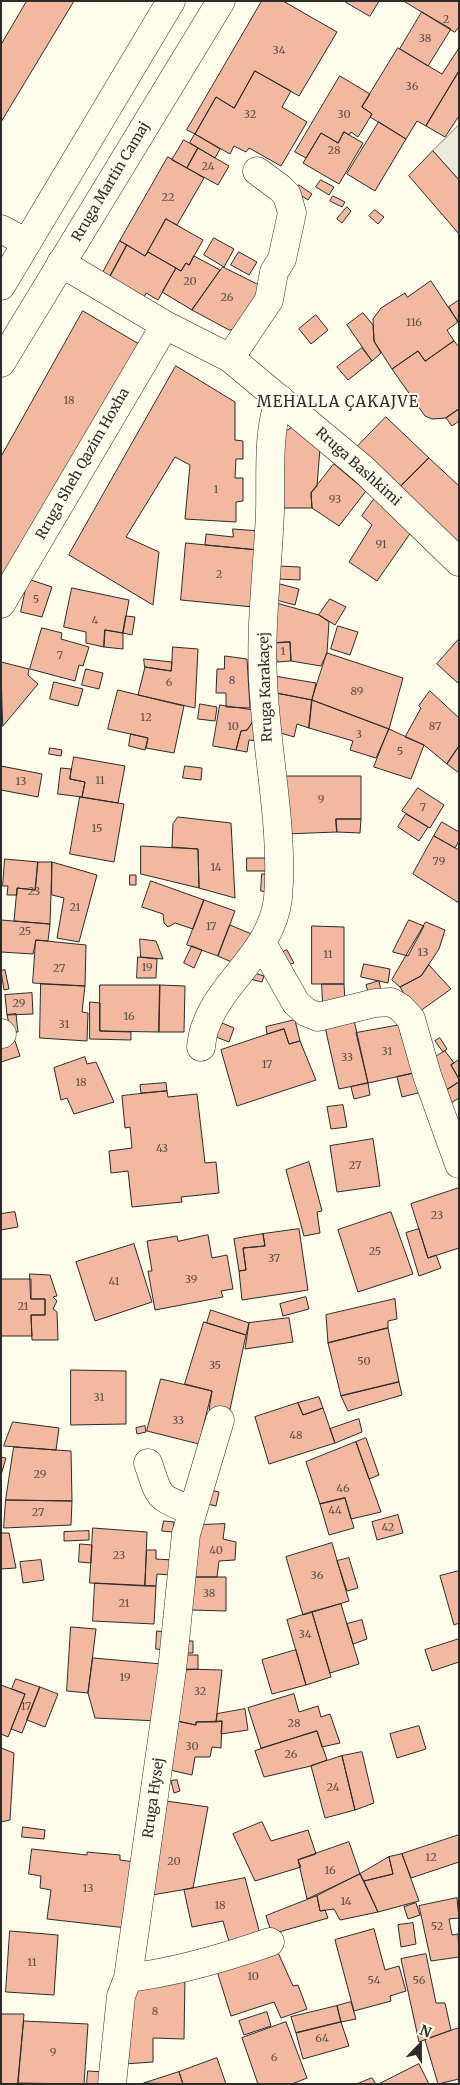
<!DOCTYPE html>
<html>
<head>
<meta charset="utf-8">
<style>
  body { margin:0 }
  #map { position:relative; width:460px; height:2085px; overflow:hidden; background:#fdfbea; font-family:Merriweather,serif }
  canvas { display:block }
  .frame { position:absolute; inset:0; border:2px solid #2b2b2b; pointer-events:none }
  .north { position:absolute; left:395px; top:2020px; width:50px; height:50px; -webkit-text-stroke:4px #fdfbea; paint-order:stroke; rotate:22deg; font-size:14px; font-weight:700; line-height:20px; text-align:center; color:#2b2b2b }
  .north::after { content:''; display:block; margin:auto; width:18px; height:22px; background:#2b2b2b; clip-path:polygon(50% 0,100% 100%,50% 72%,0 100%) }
</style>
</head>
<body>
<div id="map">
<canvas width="460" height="2085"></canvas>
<div class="frame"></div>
<div class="north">N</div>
</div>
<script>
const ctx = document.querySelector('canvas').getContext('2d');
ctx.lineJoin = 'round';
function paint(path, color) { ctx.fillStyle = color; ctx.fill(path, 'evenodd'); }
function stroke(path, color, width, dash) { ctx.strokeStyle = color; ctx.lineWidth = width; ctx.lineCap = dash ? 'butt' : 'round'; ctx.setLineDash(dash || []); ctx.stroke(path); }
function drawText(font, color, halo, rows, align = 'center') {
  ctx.font = font + ' Merriweather,serif'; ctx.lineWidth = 4; ctx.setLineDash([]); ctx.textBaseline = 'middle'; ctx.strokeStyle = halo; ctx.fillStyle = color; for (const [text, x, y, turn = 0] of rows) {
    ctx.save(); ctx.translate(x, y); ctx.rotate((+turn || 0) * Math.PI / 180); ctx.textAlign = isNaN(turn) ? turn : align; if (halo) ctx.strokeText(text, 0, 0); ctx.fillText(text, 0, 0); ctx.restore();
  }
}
const parking = new Path2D(`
  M459,125V180L433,151Z`);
paint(parking, '#eceadb');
stroke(parking, '#74746e', 1);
const building = new Path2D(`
  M27,1H74L1,122V45Z
  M262,1H283L337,32L299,96L255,71L234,108L216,97L195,134L187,130Z
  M344,1H379L370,16Z
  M404,1H459V27L455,32Z
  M422,12L451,29L428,66L400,49Z
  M398,48L442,74L459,48V71L426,126L417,121L406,139L370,117L372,114L362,107Z
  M255,71L291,91L282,107L307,122L281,166L249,148L246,152L234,146L230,154L195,134L216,97L234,108Z
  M459,71V116L445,137L426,126Z
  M340,76L370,94L362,107L372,114L358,137L351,132L349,135L344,132L338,143L321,133L306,158L295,152Z
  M379,122L406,139L375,191L347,174Z
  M344,132L363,143L339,184L303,163L321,133L338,143Z
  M195,134L220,149L215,158L190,143Z
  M184,140L198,148L187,168L172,160Z
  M198,148L229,166L218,185L187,168Z
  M433,151L459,180V234L409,176Z
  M168,157L204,178L177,225L166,219L145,256L120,241Z
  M321,180L334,187L329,195L316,187Z
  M299,185L312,194L308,200L294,191Z
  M333,196L345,202L342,207L330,201Z
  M347,207L351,211L342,223L337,219Z
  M375,210L384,217L378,224L369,216Z
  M166,219L203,240L189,265L186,263L181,271L148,252Z
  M214,238L234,249L224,267L204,255Z
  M120,241L127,245L107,282L100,278Z
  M127,245L145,256L148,252L176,268L158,300L146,293L142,302L107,282Z
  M239,252L257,262L249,275L231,265Z
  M194,256L220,270L192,310L162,292L176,268L181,271L186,263L189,265Z
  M223,267L261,286L236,329L229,330L192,310Z
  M431,281L458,322L447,330L454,341L425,361L418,351L392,369L374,341L373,319L381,308L405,293L407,297Z
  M458,301L459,302L458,322L449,307Z
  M83,311L139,344L1,579V457Z
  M363,313L373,325L374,341L381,353L372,361L347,325Z
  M316,315L328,330L311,344L299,329Z
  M454,341L459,347V409L446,418L432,419L425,416L392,369L418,351L425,361Z
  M362,348L372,361L348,380L337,367Z
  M176,366L235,402V440L243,441V459H236L235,478H243V501L236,502V522L185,519L190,465L175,457L126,537L159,552L153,605L69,555Z
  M459,409V421L452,426L446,418Z
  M386,417L429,458L398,489L356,448Z
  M295,426L320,448L317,486L311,493L312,508H279L278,436Z
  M429,458L459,486V549L398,489Z
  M334,464L366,491L339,526L312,508L311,493Z
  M377,495L414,528L377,581L349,562L372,525L362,516Z
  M233,529L260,531L258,550L205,545L206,534L233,537Z
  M186,543L258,550L253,607L181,600Z
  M278,566L300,567V580L278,579Z
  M28,579L52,587L42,617L21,612Z
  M280,584L299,589L295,605L276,600Z
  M72,588L129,600L123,633L105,630L104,647L86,643V632L64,627Z
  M330,599L346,607L335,625L319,615Z
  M273,602L319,615L329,622L327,653L321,666L291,661L290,642L275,643Z
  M126,616L135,617L132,635L123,633Z
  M338,626L358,632L350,655L331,649Z
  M42,628L62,633L61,639L89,647L83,666L79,665L75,681L30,669Z
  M105,630L123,633V649L104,647Z
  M459,639V684L437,664Z
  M290,642L291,661L277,662L275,643Z
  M173,647L198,649L195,708L138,695L145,667L171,671Z
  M327,653L403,678L389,729L312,700Z
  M225,656L247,659L250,708L226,707V693H216L217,669H224Z
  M144,659L172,662L171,671L145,667Z
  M1,662L29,669L28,675L38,684L3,726Z
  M86,669L103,673L99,689L82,685Z
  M274,676L316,683L312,700L271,692Z
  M54,682L83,689L78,706L50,699Z
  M118,690L184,706L174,753L146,748L148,738L108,729Z
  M430,691L459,718V746L447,764L424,745L405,737L421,708L419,706Z
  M271,692L312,700L309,728L297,724L294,737L274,731Z
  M312,700L389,729L376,758L350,750L353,741L309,728Z
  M200,704L217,707L215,721L198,719Z
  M220,705L254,710L252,723L247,730L241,731L236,750L213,746Z
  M252,723L258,725L257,741L249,740L247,752L236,750L241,731L247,730Z
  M389,729L424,745L411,779L374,767Z
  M131,734L148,738L145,750L129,746Z
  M459,746V773L447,764Z
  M50,748L62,750L61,756L49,754Z
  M74,757L125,766L118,803L82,797L85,782L70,779Z
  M1,766L42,774L38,797L1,790Z
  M185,766L202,768L201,780L183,778Z
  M61,768L71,769L70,779L85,782L82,797L58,794Z
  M288,776H361V819H336L337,832L285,834L280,777Z
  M418,788L444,805L430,828L402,811Z
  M80,797L124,804L114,862L70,854Z
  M406,814L428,827L419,841L398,827Z
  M178,817L231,823L235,898L199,888L198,849L172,847L173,824Z
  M336,819H361L360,833L337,832Z
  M442,822L459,832V841L455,848L434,836Z
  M434,836L459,850V903L413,874Z
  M141,846L198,849L199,888L141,874Z
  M247,858H270L269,871H247Z
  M5,859L38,862L35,890L17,888V895H7L8,886H3Z
  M38,862H52L50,924L14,921L17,888L35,890Z
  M52,862L97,875L79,942L57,938L64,898L52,895Z
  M262,874H269L268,892L261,891Z
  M130,875H136V885H130Z
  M151,881L204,900L193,929L175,923L168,927L164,923L163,914L142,907Z
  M204,900L235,911L218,956L187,945Z
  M1,920L50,924L48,941L36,940L33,954L1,952Z
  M409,920L424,926L408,956L393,952Z
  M426,922L445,930L439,949L421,976L400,987L392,980Z
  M230,925L254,935L236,964L218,956Z
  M312,926L344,927V984H312Z
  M140,939L156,941L163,959L141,957Z
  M36,940L86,945L85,986L33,983Z
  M192,946L202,950L194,968L184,963Z
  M287,950L294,963L288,965L281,953Z
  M138,957L157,959L156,978H137Z
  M364,964L390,969L388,983L361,977Z
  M429,965L451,989L416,1014L400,987L421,976Z
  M5,970L9,989L4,990L1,971Z
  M251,972L264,976L262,982L250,979Z
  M379,981L381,991L369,995L366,985Z
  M41,984L85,986L82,1012L88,1013L87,1041L40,1038Z
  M322,984H344L345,1001L323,1004Z
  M100,985H160L159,1032L100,1031Z
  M160,985L185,986L184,1032H159Z
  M32,993L33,1014L7,1015L5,995Z
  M90,1002L100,1003V1031L131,1032V1040L90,1039Z
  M16,1014L18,1032H11L7,1015Z
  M295,1020L300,1041L289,1044L284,1029L267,1034L266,1027Z
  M354,1020L368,1083L339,1089L325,1027Z
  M222,1023L234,1028L229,1042L216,1037Z
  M406,1024L419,1072L368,1083L356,1033Z
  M284,1029L289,1044L300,1041L316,1080L237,1106L221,1050Z
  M440,1038L447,1049L443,1052L435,1041Z
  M15,1041L20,1056L1,1062V1046Z
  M445,1051L454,1063L451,1065L459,1079V1082L445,1091L429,1061Z
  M85,1057L87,1064L96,1062L114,1102L74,1114L67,1098L61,1100L54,1068Z
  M459,1060V1079L451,1065Z
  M419,1072L426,1091L402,1097L397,1077Z
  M459,1082V1098L451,1103L445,1091Z
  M166,1083L167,1091L141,1093L140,1085Z
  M368,1083L370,1095L354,1099L351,1087Z
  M167,1091L168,1097L197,1094L205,1163L216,1162L219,1193L181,1197L182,1202L132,1207L128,1171L111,1173L109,1151L132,1148L130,1127L125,1128L122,1096Z
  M343,1105L347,1127L331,1129L327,1107Z
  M373,1139L380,1186L337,1192L330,1146Z
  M309,1162L322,1211L317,1212L320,1233L304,1236L286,1170Z
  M459,1188V1248L428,1258L411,1204Z
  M15,1212L18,1227L1,1230V1214Z
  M391,1212L413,1274L358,1292L338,1230Z
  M299,1229L308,1290L242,1300L239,1271L246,1270L243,1248L265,1246L263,1234Z
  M419,1229L428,1258L436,1255L441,1268L419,1276L406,1233Z
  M263,1234L265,1246L243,1248L246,1270L239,1271L234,1239Z
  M208,1235L212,1258L227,1255L233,1289L221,1291L223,1297L155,1310L148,1271H152L147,1241L177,1236L178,1241Z
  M134,1244L152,1302L95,1321L76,1262Z
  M30,1274L50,1275L57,1296L53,1297L57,1301L53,1309L57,1312L58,1340H32L31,1315H45V1299H31Z
  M1,1279H31V1299H45V1315H31L32,1336H1Z
  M306,1297L309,1309L283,1316L280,1304Z
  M395,1299L397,1319L388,1321V1328L328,1343L326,1315Z
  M211,1310L249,1323L246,1335L207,1323Z
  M289,1318L293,1342L245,1349L249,1323Z
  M204,1322L246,1335L229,1414L209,1410L212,1391L185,1384Z
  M388,1328L399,1382L341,1396L328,1343Z
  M71,1370L126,1371V1424L71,1425Z
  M161,1379L212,1391L199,1444L147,1431Z
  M399,1382L402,1395L348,1411L341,1396Z
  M319,1397L323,1408L303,1415L298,1403Z
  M298,1403L303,1415L323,1408L335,1443L269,1464L255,1417Z
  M359,1419L362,1432L335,1443L330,1429Z
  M13,1422L59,1428L56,1450L4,1446Z
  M145,1426L146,1432L137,1434L136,1428Z
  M366,1438L379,1475L369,1479L356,1442Z
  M356,1442L381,1512L351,1519L345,1498L320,1504L306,1462Z
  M14,1447L71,1451L72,1501L6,1500Z
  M1,1457L6,1458L1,1475Z
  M210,1490L219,1492L216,1506L207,1504Z
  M345,1498L354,1528L329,1535L320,1504Z
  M6,1500L72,1501L71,1525L4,1528Z
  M398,1515L403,1533L377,1540L372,1522Z
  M164,1521L174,1522L173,1532L162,1531Z
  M225,1524L223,1539L236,1542L235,1560L219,1561L217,1577H192L200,1525Z
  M93,1528L147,1532L145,1586L90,1583Z
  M89,1531V1540L64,1541V1532Z
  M1,1533H9L16,1568L1,1569Z
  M332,1543L349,1601L303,1615L286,1557Z
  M80,1544L92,1545L91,1563L79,1562Z
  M147,1550H156V1559L173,1560L172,1575L157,1574L156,1586H145Z
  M349,1558L358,1588L347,1591L337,1561Z
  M41,1560L44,1580L23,1583L20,1562Z
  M459,1571V1623L454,1625L440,1576Z
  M192,1577H226V1611L191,1610Z
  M95,1583L156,1586L154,1624L93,1621Z
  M341,1604L359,1664L330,1673L312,1612Z
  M312,1612L331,1677L306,1685L287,1620Z
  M362,1620L367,1639L353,1644L347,1624Z
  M71,1627L96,1629L88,1693L67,1691Z
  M157,1631L166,1632L164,1650L156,1649Z
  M459,1639V1662L432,1671L425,1650Z
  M186,1641H193V1653H185Z
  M296,1650L306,1685L272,1694L262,1660Z
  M186,1655H198V1669L186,1670Z
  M93,1658L162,1664L158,1721L95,1718L88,1693Z
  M184,1669L222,1670L216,1722H196V1725L177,1721Z
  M16,1679L40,1687L22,1733L11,1729L25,1694L12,1689Z
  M1,1685L25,1694L8,1737L1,1734Z
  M40,1687L58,1694L45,1727L27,1720Z
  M294,1694L299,1712L318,1706L321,1717L330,1714L340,1743L322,1747L317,1731L261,1748L248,1708Z
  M245,1709L248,1730L221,1734L222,1721L216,1722L217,1714Z
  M177,1721L196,1725V1722L222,1721L221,1748L212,1747L210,1757H195L192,1775L170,1770Z
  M419,1726L426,1749L397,1758L390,1734Z
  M317,1731L327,1760L311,1766L264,1777L255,1751Z
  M1,1748L14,1753L10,1820L1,1822Z
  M362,1752L374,1803L355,1810L342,1756Z
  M342,1756L355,1810L325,1818L311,1766Z
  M177,1780L180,1791L174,1793L171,1781Z
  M166,1801L208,1807L193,1888L146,1896Z
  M262,1822L271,1841L308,1830L316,1854L298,1860L301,1867L255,1881L233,1834Z
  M23,1827L45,1830L44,1839L22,1837Z
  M459,1835V1862L411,1878L402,1854Z
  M349,1842L360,1874L307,1899L298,1860Z
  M32,1849L87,1855V1852L120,1855V1860L134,1862L127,1928L47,1919L51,1890L40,1888L41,1876L29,1874Z
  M402,1854L419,1901L378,1912L364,1881L393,1874L389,1857Z
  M389,1857L393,1874L364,1881L360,1874Z
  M360,1874L378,1912L340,1920L334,1909L320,1911L317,1896Z
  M245,1878L260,1934L230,1945L223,1921L192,1927L184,1890Z
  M317,1896L320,1911L325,1910L328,1918L272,1934L266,1916Z
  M457,1898L459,1918L449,1919L452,1935L458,1934L459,1957L431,1961L419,1906Z
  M416,1903L420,1915L408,1919L404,1907Z
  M413,1923L416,1944L401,1947L398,1925Z
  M374,1929L385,1970L399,1966L406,1991L390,1996L391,2001L354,2011L335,1940Z
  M10,1931L58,1935L54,1995L6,1992Z
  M276,1948L293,1986L298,1985L307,2009L281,2018L274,2002L231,2016L216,1968Z
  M426,1954L436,2003H445L451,2030L419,2042L401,1959Z
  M185,1977L184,2039L153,2038V2062L124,2064L130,1991Z
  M351,2002L356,2019L341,2022L337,2006Z
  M337,2006L341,2022L296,2033L291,2017Z
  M267,2012L271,2026L244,2035L239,2021Z
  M1,2014H24L18,2084H1Z
  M24,2021L88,2024L84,2084L18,2083Z
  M286,2022L307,2078L292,2084H258L242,2038Z
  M341,2022L349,2046L303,2059L296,2033Z
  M459,2028V2079L438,2084L425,2040Z
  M217,2058L226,2084H183L179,2072Z
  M419,2064L429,2084H379Z
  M88,2071L104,2072L103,2084H87Z
  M179,2072L183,2084L144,2083Z
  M372,2078L376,2084H357Z`);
paint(building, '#f2b8a0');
stroke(building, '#2b2b2b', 1);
const minor = new Path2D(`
  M1,229L27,243
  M61,263L165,325L230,358L363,469L459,562
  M230,358L269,300L274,272L282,259L292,213L287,195L280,188L257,171
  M1,604L165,325
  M262,943L296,1003L306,1012L318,1017L375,1003L391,1002L401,1008L411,1019L427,1075L459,1164
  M1,1033L2,1034
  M201,1047C202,1039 203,1031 206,1025C222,980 272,952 278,898C284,828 266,751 263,680C260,624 268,567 270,511C271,476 267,430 280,399
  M148,1463C161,1501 156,1495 192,1511
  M128,1978C176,1972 224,1958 270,1942
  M112,2084L121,1996L128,1978L172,1670L186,1534L220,1420`);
const primary = new Path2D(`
  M1,286L171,1
  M1,363L221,1`);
stroke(minor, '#2b2b2b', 29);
stroke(primary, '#2b2b2b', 29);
stroke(minor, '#fdfbea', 28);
stroke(primary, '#fdfbea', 28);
drawText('11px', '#5d4e48', null, [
  ["2",446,20],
  ["38",425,39],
  ["34",279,51],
  ["36",412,87],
  ["32",250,115],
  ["30",344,115],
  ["28",334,151],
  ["24",208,167],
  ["22",168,198],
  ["20",190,282],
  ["26",227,298],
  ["116",414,323],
  ["18",69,401],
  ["1",216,490],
  ["93",335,500],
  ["91",381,545],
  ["2",219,575],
  ["5",36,600],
  ["4",95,621],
  ["1",283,652],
  ["7",60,656],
  ["8",232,681],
  ["6",169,683],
  ["89",357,692],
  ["12",146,718],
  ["10",233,727],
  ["87",435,727],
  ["3",359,735],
  ["5",400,752],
  ["11",100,781],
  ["13",21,782],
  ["9",321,800],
  ["7",423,808],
  ["15",97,829],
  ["79",439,862],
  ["14",216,868],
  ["23",34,892],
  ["21",75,908],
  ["17",211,927],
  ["25",25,932],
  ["13",423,953],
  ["11",328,955],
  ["19",147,968],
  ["27",59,969],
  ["29",19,1004],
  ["16",129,1017],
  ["31",64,1025],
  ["31",387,1052],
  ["33",347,1058],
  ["17",267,1065],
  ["18",81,1083],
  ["43",162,1149],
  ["27",355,1166],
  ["23",437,1216],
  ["25",375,1252],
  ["37",274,1259],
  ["39",191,1280],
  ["41",114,1282],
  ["21",23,1307],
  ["50",364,1362],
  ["35",215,1366],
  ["31",99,1398],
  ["33",178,1421],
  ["48",296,1436],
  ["29",40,1475],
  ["46",343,1489],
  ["44",335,1511],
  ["27",38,1513],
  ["42",388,1528],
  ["40",216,1551],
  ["23",119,1556],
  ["36",317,1576],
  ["38",209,1594],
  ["21",124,1604],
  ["34",305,1635],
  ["19",125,1678],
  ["32",200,1692],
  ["17",26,1707],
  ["28",294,1724],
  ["30",192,1747],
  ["26",291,1755],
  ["24",333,1788],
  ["12",431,1858],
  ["20",174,1862],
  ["16",330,1871],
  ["13",88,1889],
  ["14",346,1902],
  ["18",220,1906],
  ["52",437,1927],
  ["11",32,1963],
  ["10",253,1977],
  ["54",374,1981],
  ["56",419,1981],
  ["8",155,2012],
  ["64",322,2039],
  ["9",53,2053],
  ["6",274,2058]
]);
drawText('14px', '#2b2b2b', '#fdfbea', [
  ["Rruga Martin Camaj",111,182,-59],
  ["Rruga Sheh Qazim Hoxha",83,464,-60],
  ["Rruga Bashkimi",358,467,42],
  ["Rruga Karakaçej",266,687,-92],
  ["Rruga Hysej",154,1798,-82]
]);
ctx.letterSpacing = '1px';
drawText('15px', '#2b2b2b', '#fdfbea', [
  ["MEHALLA ÇAKAJVE",338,403]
]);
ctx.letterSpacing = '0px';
</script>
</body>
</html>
